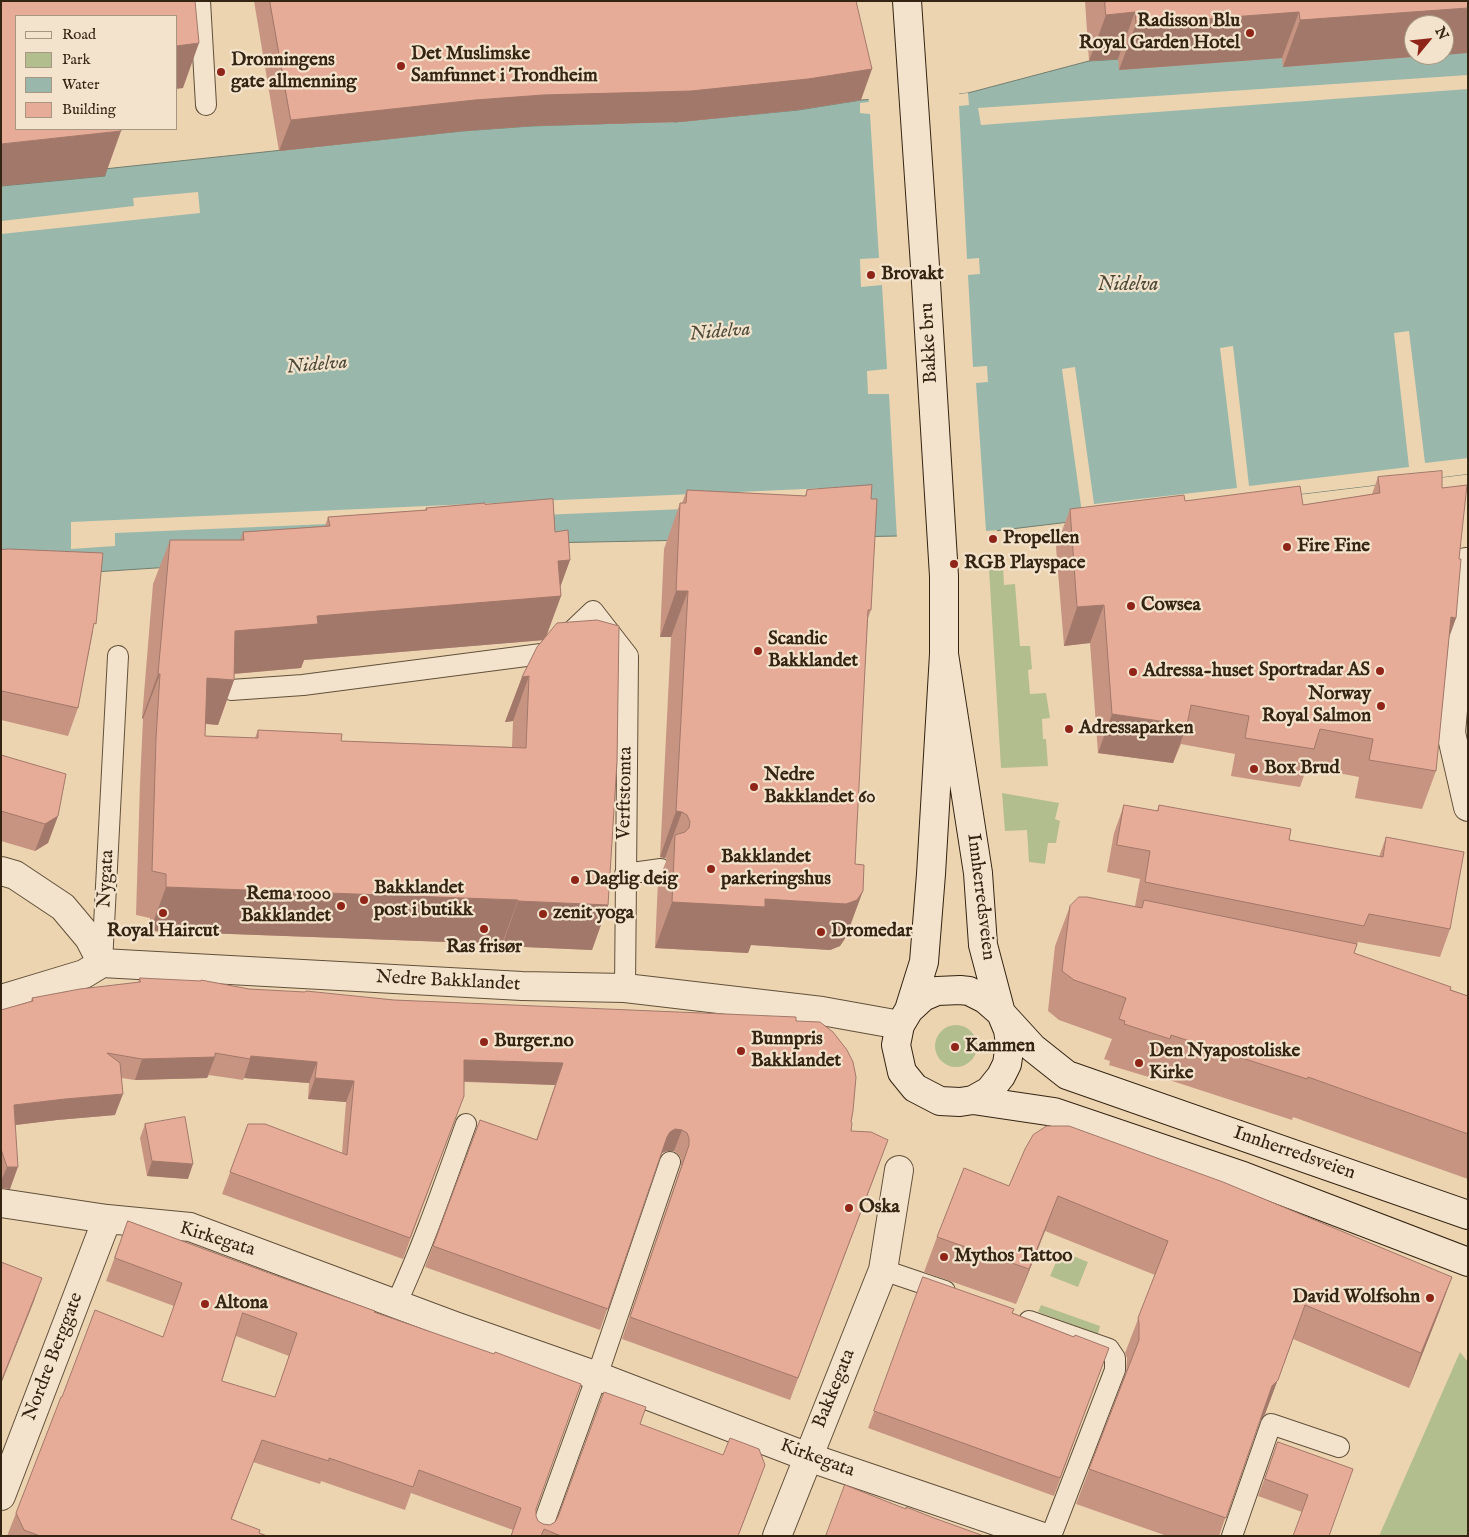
<!DOCTYPE html>
<html>
<head>
<meta charset="utf-8">
<style>
  body { margin:0 }
  #map { position:relative; width:1469px; height:1537px; overflow:hidden; background:#edd4b1; font-family:"IM FELL English",serif }
  canvas { display:block }
  .frame { position:absolute; inset:0; border:2px solid #342412; pointer-events:none }
  .legend { position:absolute; left:15px; top:15px; width:162px; height:115px; box-sizing:border-box; background:#f3e3cc; border:1px solid #a79782; margin:0; padding:6px 9px; list-style:none; font-size:15px; color:#342412 }
  .legend li { display:flex; align-items:center; gap:10px; height:25px }
  .legend b { width:25px; border:1px solid #a79782 }
  .north { position:absolute; left:1404px; top:15px; width:50px; height:50px; box-sizing:border-box; background:#f3e3cc; border:1px solid #a79782; border-radius:50%; rotate:62deg; font-size:14px; font-weight:700; line-height:20px; text-align:center; color:#342412 }
  .north::after { content:''; display:block; margin:auto; width:18px; height:22px; background:#8f2418; clip-path:polygon(50% 0,100% 100%,50% 72%,0 100%) }
</style>
</head>
<body>
<div id="map">
<canvas width="1469" height="1537"></canvas>
<div class="frame"></div>
<ul class="legend">
<li><b style="height:6px;background:#f3e3cc"></b>Road</li>
<li><b style="height:14px;background:#b3be8f"></b>Park</li>
<li><b style="height:14px;background:#99b8ab"></b>Water</li>
<li><b style="height:14px;background:#e7ac97"></b>Building</li>
</ul>
<div class="north">N</div>
</div>
<script>
const ctx = document.querySelector('canvas').getContext('2d');
ctx.lineJoin = 'round';
function paint(path, color) { ctx.fillStyle = color; ctx.fill(path, 'evenodd'); }
function stroke(path, color, width, dash) { ctx.strokeStyle = color; ctx.lineWidth = width; ctx.lineCap = dash ? 'butt' : 'round'; ctx.setLineDash(dash || []); ctx.stroke(path); }
function drawText(font, color, halo, rows, align = 'center') {
  ctx.font = font + ' "IM FELL English",serif'; ctx.lineWidth = 4.5; ctx.setLineDash([]); ctx.textBaseline = 'middle'; ctx.strokeStyle = halo; ctx.fillStyle = color; for (const [text, x, y, turn = 0] of rows) {
    ctx.save(); ctx.translate(x, y); ctx.rotate((+turn || 0) * Math.PI / 180); ctx.textAlign = isNaN(turn) ? turn : align; if (halo) ctx.strokeText(text, 0, 0); ctx.fillText(text, 0, 0); ctx.restore();
  }
}
paint(new Path2D(`
  M1003,567L1004,585L1015,584L1020,646H1030L1032,669L1028,670L1030,694L1046,693L1050,718L1042,719L1043,739H1046L1048,766L1001,768L989,569Z
  M1002,793L1059,803L1055,819L1060,821L1056,843H1048L1045,864L1029,862L1027,830L1005,831Z
  M935 1046a21 21 0 1 1 42 0a21 21 0 1 1-42 0Z
  M1061,1251L1088,1262L1078,1287L1050,1276Z
  M1041,1305L1100,1326L1098,1334L1038,1312Z
  M1460,1352L1468,1362V1536H1379Z`), '#b3be8f');
const water = new Path2D(`
  M1468,38V474L986,532L897,536L542,543L1,578V186L105,176L104,169L462,131L531,126L624,123L673,119L674,122L798,110L861,100L959,94L968,93L1089,61L1414,41V55H1444V39Z`);
paint(water, '#99b8ab');
stroke(water, '#717d6e', 1);
paint(new Path2D(`
  M1468,75V89L981,125L978,108Z
  M959,92V94L968,93L969,105L959,106L967,259L979,258L980,274L968,275L973,367L987,366L988,382L976,383L986,531L997,530V533L897,538L889,394H868L867,371L887,369L882,285L861,287L860,259L879,258L870,114L860,113V103L869,102L868,97Z
  M198,192L200,213L1,234V221L134,206L133,198Z
  M1409,331L1425,463L1468,458V474L1083,520L1062,369L1075,367L1094,504L1237,488L1220,348L1233,346L1249,486L1409,467L1394,333Z
  M849,487L850,502L115,533V546L71,549V522Z`), '#edd4b1');
const service = new Path2D(`
  M200,1L206,105
  M231,690L303,685L549,653L593,611L628,656L625,988
  M625,874L661,869
  M102,963L118,656
  M883,1270L945,1291
  M396,1304C423,1246 444,1185 466,1124
  M1029,1321L1109,1349L1115,1358V1370L1051,1536
  M539,1536L597,1376L670,1162
  M1232,1536L1271,1424L1339,1447`);
const minor = new Path2D(`
  M1466,562L1451,733L1468,807
  M1,871L15,875L63,907L89,938L102,963
  M1,999L84,974L102,963L522,986L625,988L822,1011L900,1025
  M1,1203L107,1219L190,1227L455,1326L597,1376L808,1457L1040,1536
  M1,1496L107,1219
  M777,1536L883,1270L899,1170`);
const secondary = new Path2D(`
  M907,1L925,266L944,576V654L931,874L924,962L909,1010
  M944,654L978,873L983,945L1001,1013L1008,1030L1010,1044L1007,1064L1001,1076L989,1091L973,1100L960,1102L940,1101L915,1088L902,1072L896,1045L900,1025L909,1010L923,997L937,991L960,990L969,991L985,999L1001,1013L1033,1048L1067,1075L1468,1215
  M973,1100L1054,1112L1243,1176L1468,1262`);
stroke(service, '#62503a', 22);
stroke(minor, '#62503a', 30);
stroke(secondary, '#342412', 30);
stroke(service, '#f3e3cc', 20);
stroke(minor, '#f3e3cc', 28);
stroke(secondary, '#f3e3cc', 28);
paint(new Path2D(`
  M254,1H856L861,100L797,110L680,122L531,126L463,131L279,151Z
  M1085,1H1468L1414,55H1438L1283,67L1282,58L1119,70L1118,59L1089,61Z
  M1378,477L1442,488L1459,559L1456,618L1449,638L1436,771L1422,809L1355,798L1359,777L1307,767L1300,787L1231,776L1235,754L1181,744L1173,763L1098,753L1090,643L1064,646L1056,547L1070,509L1185,501L1303,505L1372,494Z
  M687,490L805,496L807,490L871,499V610L868,618L846,937L840,946L830,950L751,945L748,953L655,948L658,881L667,859L665,858L660,857L671,637H660L664,549L680,503H682Z
  M485,504L555,532L570,560L560,587L561,596L546,635L608,905L592,950L502,946V944L150,931V918L136,915L140,783L143,719L142,718L153,584L170,540H240L243,532L325,526L328,517L425,510L426,508ZM542,640L522,677L505,722L513,721L512,747L341,741L258,730L255,738L205,736V724L218,725L234,680V674L301,668L304,660Z
  M1,550L93,631L78,708L68,736L1,720Z
  M1,755L58,816L48,843L35,851L1,841Z
  M1124,805L1157,811L1159,805L1289,840L1379,857L1386,837L1450,929L1440,957L1358,942L1354,953L1468,996V1179L1293,1117L1292,1120L1157,1076L1155,1079L1109,1065L1110,1061L1104,1059L1112,1039L1059,1020L1048,1011L1055,946L1070,906H1135L1140,879L1107,872L1114,833Z
  M140,978L249,989L394,1000L796,1021L851,1122V1131L880,1162L790,1400L622,1339L681,1166V1159L679,1155L674,1151H667L662,1153L660,1157L600,1330L425,1267L480,1120L536,1140L555,1085L464,1082V1096L403,1259L222,1194L248,1124L342,1153L346,1102L308,1099L309,1083L244,1078L243,1080L209,1075L207,1078L135,1080L121,1078L115,1115L57,1120L15,1125L10,1189L1,1188V1010L31,1001L32,998L138,982Z
  M145,1124L188,1179L147,1176L140,1138Z
  M1009,1186L1452,1277L1439,1312L1409,1388L1293,1339L1265,1414L1260,1419L1219,1536H1167L1076,1504L1126,1372L1127,1358L1125,1353L1155,1275L1045,1231L1016,1304L924,1272L937,1237Z
  M128,1221L374,1312L536,1509V1516L538,1521L543,1524L550,1525L555,1522L640,1424L757,1488L738,1536H511L513,1530L411,1493L405,1510L321,1481L320,1484L253,1462L232,1519L259,1533L267,1536H7L16,1513L62,1397L163,1337L174,1306L106,1281ZM236,1336L289,1356L275,1397L222,1381Z
  M923,1277L1074,1337L1109,1348L1054,1496L868,1428Z
  M1278,1442L1353,1469L1302,1512L1258,1496Z`), '#c79482');
paint(new Path2D(`
  M1468,8V53L1444,55V25H1414V55H1438L1283,67L1300,20Z
  M1135,12L1118,59L1089,61L1106,15Z
  M1299,12L1282,58L1119,70L1136,24Z
  M199,43L183,88L176,89V46Z
  M872,69L861,100L797,110L680,122L531,126L463,131L279,151L291,120L475,100Z
  M121,131L105,176L1,186V144Z
  M570,560L557,596H561L545,640L304,660L301,668L219,675L235,631L317,616L558,561Z
  M676,591H688L671,637H660Z
  M1104,605L1090,643L1064,646L1077,607Z
  M1451,617L1456,618L1442,656Z
  M158,674H160L143,719L142,718Z
  M529,676L513,721L505,722L522,677Z
  M207,678L234,680L218,725L190,722Z
  M1112,714L1187,725L1173,763L1098,753Z
  M676,811L682,812L665,858L660,857Z
  M58,816L48,843L35,851L45,824Z
  M166,887L518,900L502,944L150,931Z
  M863,891L846,937L840,946L830,950L751,945L748,953L655,948L672,902Z
  M518,901L608,905L592,950L502,946Z
  M251,1056L317,1062L309,1083L244,1078Z
  M215,1057L207,1078L135,1080L142,1059Z
  M464,1060L563,1063L555,1085L456,1081Z
  M315,1078L354,1081L346,1102L308,1099Z
  M123,1094L115,1115L57,1120L7,1126L14,1105L65,1099Z
  M675,1129L682,1130L674,1151H667L662,1153L659,1158L667,1137L670,1132Z
  M152,1161L193,1164L188,1179L147,1176Z
  M7,1167H18L10,1189L1,1188V1181Z
  M1058,1196L1045,1231L1016,1304L1029,1269Z
  M1452,1277L1439,1312L1409,1388L1421,1353Z
  M42,1278L34,1301L1,1384V1382Z
  M1293,1339L1265,1414L1260,1420L1272,1386Z`), '#a2786a');
const building = new Path2D(`
  M1,1H195L199,43L176,46V16H16V129H121V131L1,144Z
  M270,1H856L872,69L808,79L691,91L543,95L475,100L291,120Z
  M1105,1H1468V8L1300,20L1299,12L1136,24L1135,12L1106,15Z
  M1442,471V488L1467,485L1459,559H1461L1456,618L1451,617L1436,771L1369,760L1373,739L1320,729L1314,749L1245,738L1249,716L1191,705L1187,725L1112,714L1104,605L1077,607L1070,509L1184,495L1185,501L1300,486L1303,505L1380,493L1378,477Z
  M872,485L871,499H877L871,610H868L855,864L864,865L863,891L857,900L846,904L765,899V907L672,902L675,835L685,832L689,828L690,822L687,815L682,812L676,811L688,591H676L680,503H686L687,490L806,496L807,490Z
  M553,499L555,532L568,530L570,560L558,561L561,596L317,616L318,624L235,631L234,680L207,678L205,736L258,738V730L342,734L341,741L526,748L529,676L522,677L537,647L557,623L597,620L619,626L617,762L608,905L518,901V900L166,887V874L152,871L156,738L160,674H158L170,540H244L243,532L330,526L328,517L427,510L426,508L485,503V504Z
  M9,549L103,553L96,624L94,623L78,708L2,691L1,692V550Z
  M1,755L66,774L58,816L45,824L1,811Z
  M1124,805L1158,811L1159,805L1291,829L1289,840L1383,857L1386,837L1464,852L1450,929L1369,914L1364,926L1145,882L1150,851L1117,845Z
  M1079,897H1087L1142,908L1144,900L1357,944L1354,953L1451,987L1450,990L1468,996V1134L1308,1077L1307,1079L1171,1035L1170,1039L1124,1024L1125,1021L1119,1019L1126,998L1074,980L1062,971L1070,906Z
  M140,978L201,981V980L249,989L305,992L306,991L394,1000L796,1017V1021L820,1022L833,1032L847,1050L853,1062L856,1077L853,1111L851,1122L852,1123L851,1131L871,1132L888,1140L798,1378L630,1317L689,1145V1138L687,1133L682,1130L675,1129L670,1132L667,1137L608,1309L433,1246L480,1120L537,1140L563,1063L464,1060V1096L410,1238L230,1172L248,1124H265L347,1155L354,1081L315,1078L317,1062L251,1056L250,1059L215,1053V1057L142,1059L107,1053L120,1063L123,1094L65,1099L14,1105L18,1167H7L1,1149V1010L33,1001L32,998L80,989L140,982Z
  M185,1117L193,1164L152,1161L145,1124Z
  M1047,1126H1069L1223,1182L1452,1277L1421,1353L1305,1305L1278,1380L1272,1386L1226,1518L1089,1469L1139,1340V1323L1138,1318L1168,1241L1058,1196L1029,1269L937,1237L964,1168L1009,1186L1025,1149L1033,1135Z
  M128,1221L277,1276L375,1311L374,1312L494,1354L495,1352L581,1384L536,1509V1516L538,1521L543,1524L550,1525L555,1522L558,1517L604,1392L646,1407L640,1424L651,1428L723,1455L730,1438L759,1449L765,1465L738,1536H561L544,1529L541,1536H511L521,1508L419,1470L413,1487L329,1458V1461L262,1440L231,1519L260,1530L259,1533L267,1536H40L24,1530L16,1513L61,1397H62L95,1310L163,1337L182,1283L115,1258ZM243,1313L297,1333L275,1397L222,1381Z
  M1,1262L42,1278L1,1382Z
  M923,1277L1014,1309L1012,1313L1074,1337L1075,1335L1109,1348L1060,1478L874,1411Z
  M1278,1442L1353,1469L1329,1536H1293L1308,1495L1265,1479Z
  M845,1485L906,1509V1507L934,1518L984,1536H826Z`);
paint(building, '#e7ac97');
stroke(building, '#a2786a', 1);
for (const [x, y, r, color] of [
  [1250,33,5,"#8f2418"],
  [401,66,5,"#8f2418"],
  [221,72,5,"#8f2418"],
  [871,275,5,"#8f2418"],
  [993,539,5,"#8f2418"],
  [1287,547,5,"#8f2418"],
  [954,564,5,"#8f2418"],
  [1131,606,5,"#8f2418"],
  [758,651,5,"#8f2418"],
  [1380,671,5,"#8f2418"],
  [1133,672,5,"#8f2418"],
  [1381,706,5,"#8f2418"],
  [1069,729,5,"#8f2418"],
  [1254,769,5,"#8f2418"],
  [754,787,5,"#8f2418"],
  [711,869,5,"#8f2418"],
  [575,880,5,"#8f2418"],
  [364,900,5,"#8f2418"],
  [341,906,5,"#8f2418"],
  [163,913,5,"#8f2418"],
  [543,914,5,"#8f2418"],
  [484,929,5,"#8f2418"],
  [821,932,5,"#8f2418"],
  [484,1042,5,"#8f2418"],
  [955,1047,5,"#8f2418"],
  [741,1051,5,"#8f2418"],
  [1139,1063,5,"#8f2418"],
  [849,1208,5,"#8f2418"],
  [944,1257,5,"#8f2418"],
  [1430,1298,5,"#8f2418"],
  [205,1304,5,"#8f2418"]
]) { const dot = new Path2D(); dot.arc(x, y, r, 0, 2 * Math.PI); ctx.fillStyle = color; ctx.fill(dot); stroke(dot, '#f3e3cc', 2); }
drawText('bold 19px', '#342412', '#f3e3cc', [
  ["Radisson Blu",1240,22,"right"],
  ["Royal Garden Hotel",1240,44,"right"],
  ["Det Muslimske",411,55],
  ["Samfunnet i Trondheim",411,77],
  ["Dronningens",231,61],
  ["gate allmenning",231,83],
  ["Brovakt",881,275],
  ["Propellen",1003,539],
  ["Fire Fine",1297,547],
  ["RGB Playspace",964,564],
  ["Cowsea",1141,606],
  ["Scandic",768,640],
  ["Bakklandet",768,662],
  ["Sportradar AS",1370,671,"right"],
  ["Adressa-huset",1143,672],
  ["Norway",1371,695,"right"],
  ["Royal Salmon",1371,717,"right"],
  ["Adressaparken",1079,729],
  ["Box Brud",1264,769],
  ["Nedre",764,776],
  ["Bakklandet 60",764,798],
  ["Bakklandet",721,858],
  ["parkeringshus",721,880],
  ["Daglig deig",585,880],
  ["Bakklandet",374,889],
  ["post i butikk",374,911],
  ["Rema 1000",331,895,"right"],
  ["Bakklandet",331,917,"right"],
  ["zenit yoga",553,914],
  ["Royal Haircut",163,932,"center"],
  ["Dromedar",831,932],
  ["Ras frisør",484,948,"center"],
  ["Bunnpris",751,1040],
  ["Bakklandet",751,1062],
  ["Burger.no",494,1042],
  ["Kammen",965,1047],
  ["Den Nyapostoliske",1149,1052],
  ["Kirke",1149,1074],
  ["Oska",859,1208],
  ["Mythos Tattoo",954,1257],
  ["David Wolfsohn",1420,1298,"right"],
  ["Altona",215,1304]
], 'left');
drawText('19px', '#342412', '#f3e3cc', [
  ["Bakke bru",930,343,-93],
  ["Verftstomta",626,793,-89],
  ["Nygata",107,879,-87],
  ["Innherredsveien",980,897,83],
  ["Nedre Bakklandet",448,982,3],
  ["Innherredsveien",1294,1154,19],
  ["Kirkegata",217,1240,17],
  ["Nordre Berggate",54,1357,-69],
  ["Bakkegata",835,1389,-68],
  ["Kirkegata",817,1459,20]
]);
drawText('italic 20px', '#4d4938', '#f3e3cc', [
  ["Nidelva",1128,286],
  ["Nidelva",720,333,-5],
  ["Nidelva",317,366,-5]
]);
</script>
</body>
</html>
